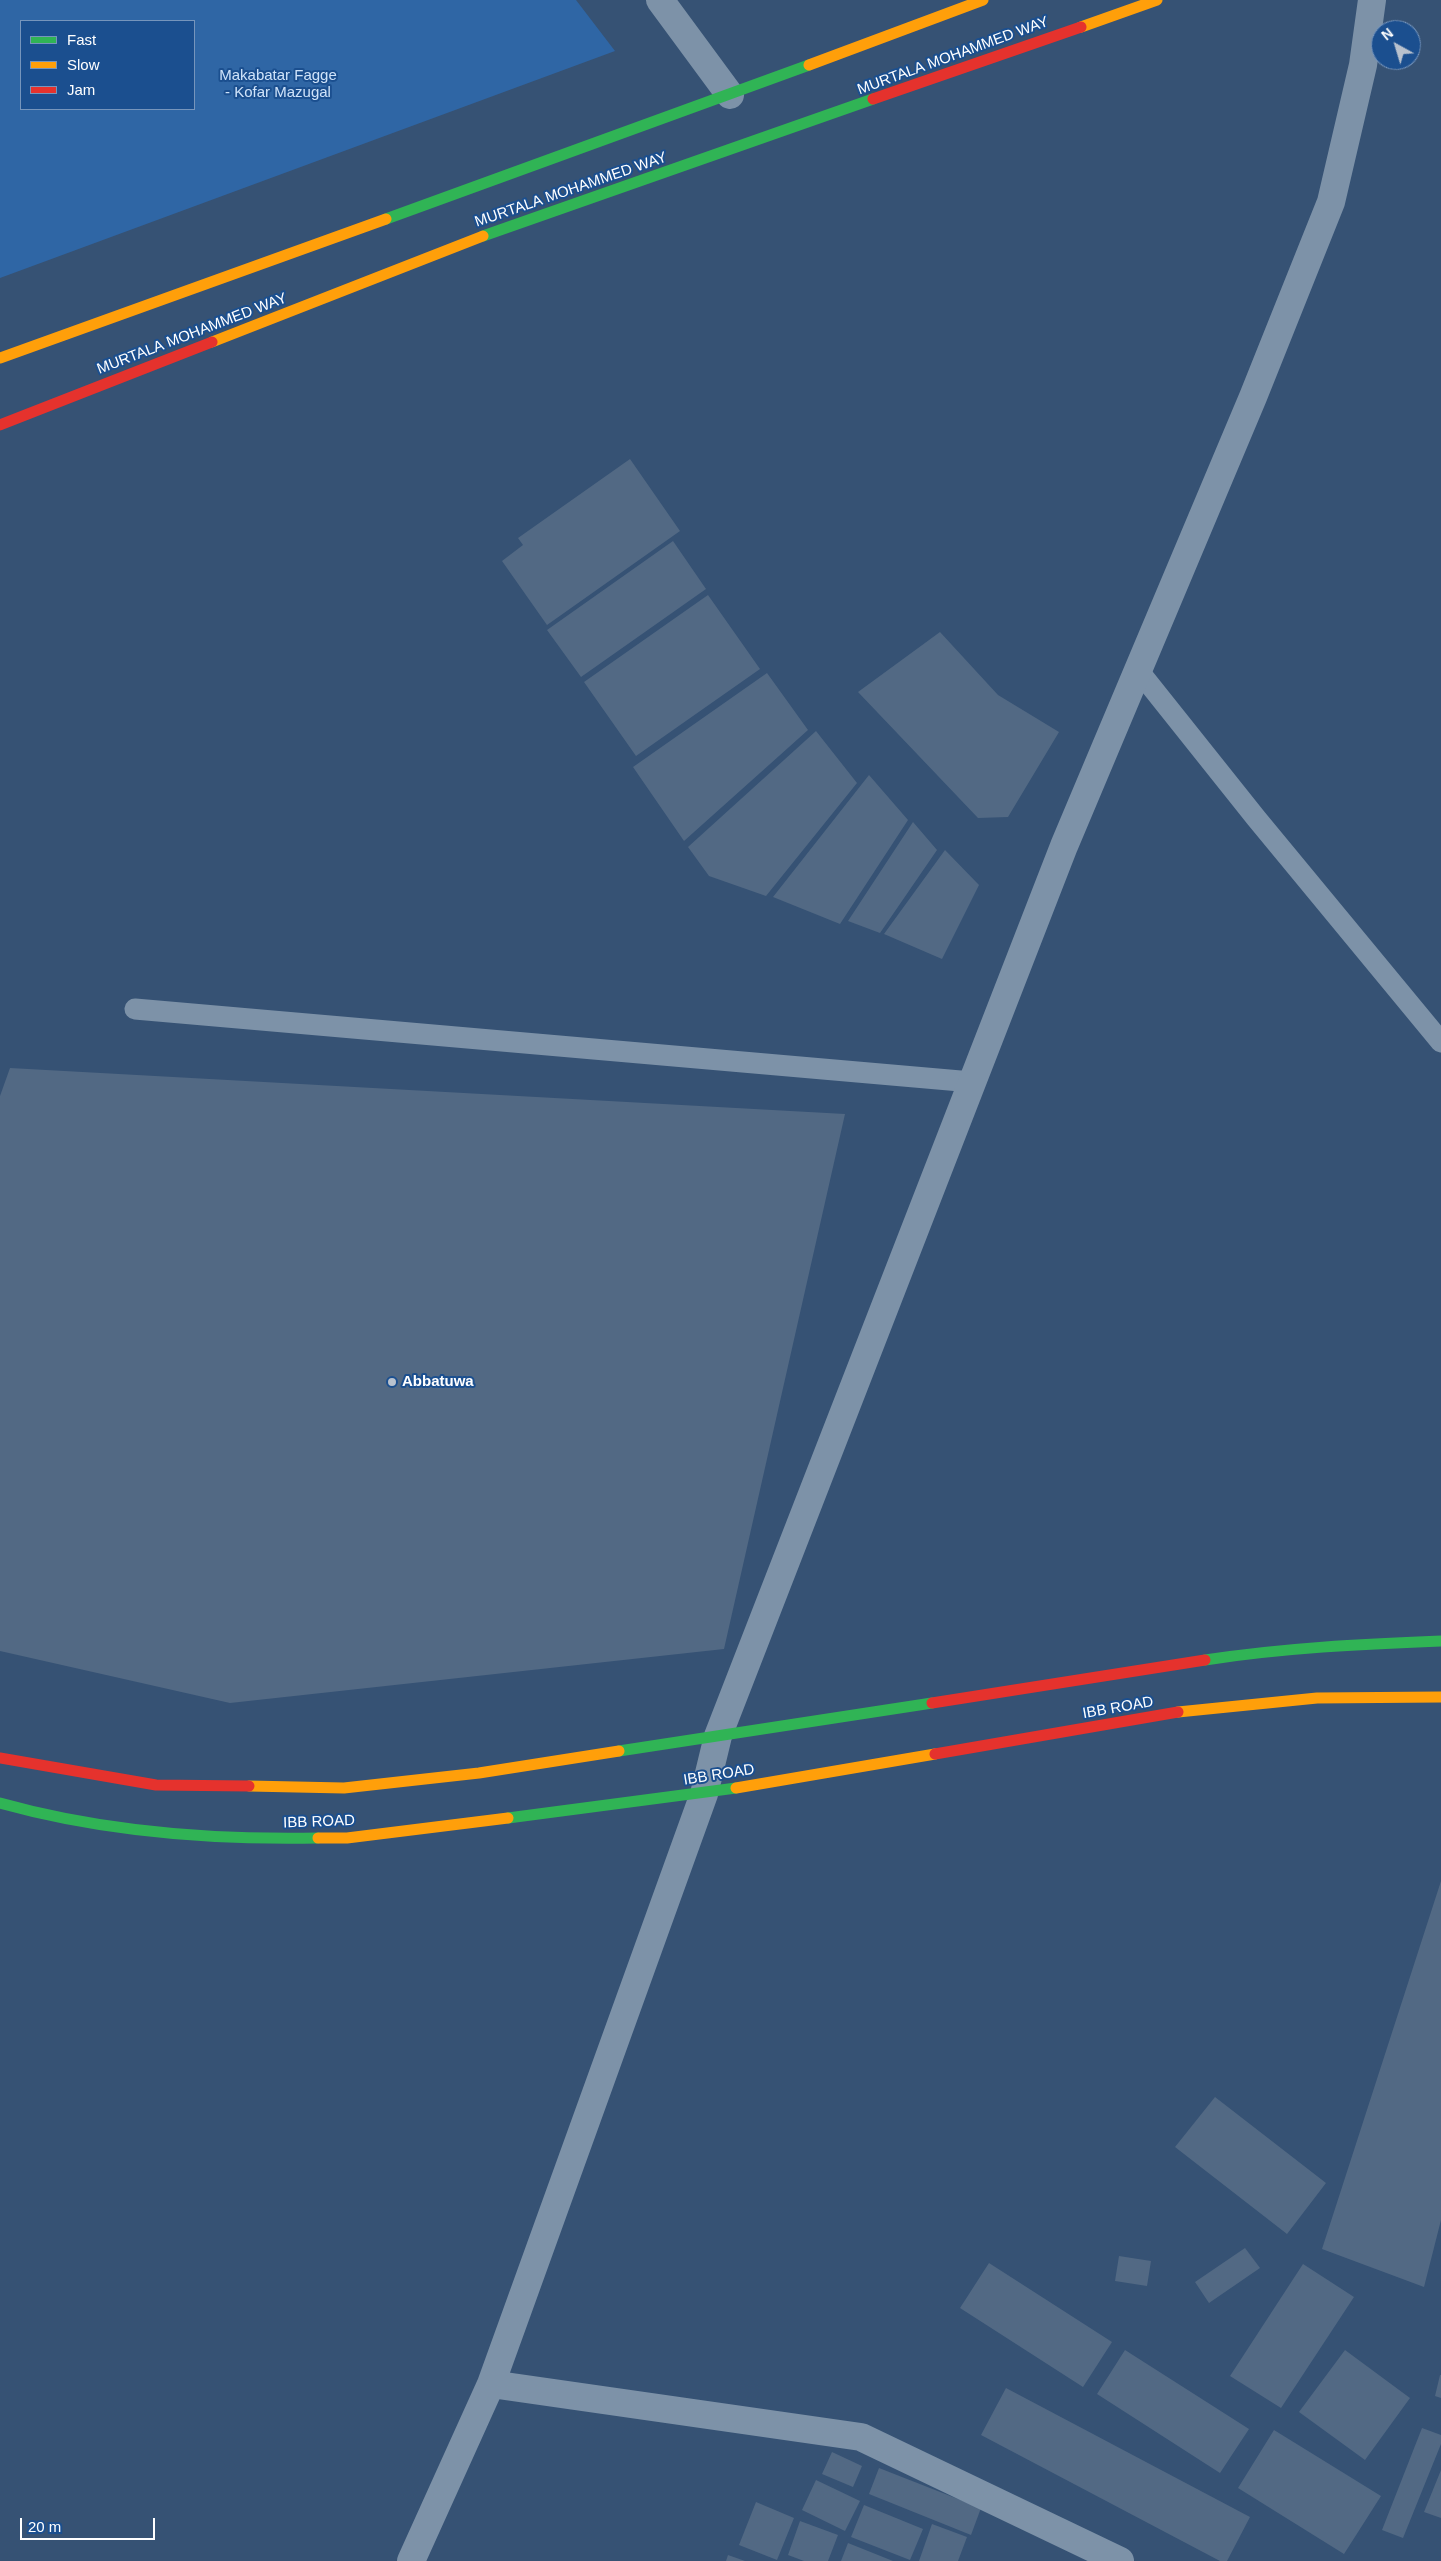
<!DOCTYPE html>
<html>
<head>
<meta charset="utf-8">
<style>
  body { margin:0 }
  #map { position:relative; width:1441px; height:2561px; overflow:hidden; background:#365274; font-family:Helvetica,sans-serif }
  canvas { display:block }
  .legend { position:absolute; left:20px; top:20px; width:175px; height:90px; box-sizing:border-box; background:#1b4f8f; border:1px solid #7695bc; margin:0; padding:6px 9px; list-style:none; font-size:15px; color:#fff }
  .legend li { display:flex; align-items:center; gap:10px; height:25px }
  .legend b { width:25px; border:1px solid #7695bc }
  .north { position:absolute; left:1371px; top:20px; width:50px; height:50px; box-sizing:border-box; background:#1b4f8f; border:1px solid #7695bc; border-radius:50%; rotate:321deg; font-size:14px; font-weight:700; line-height:20px; text-align:center; color:#fff }
  .north::after { content:''; display:block; margin:auto; width:18px; height:22px; background:#b9c2ce; clip-path:polygon(50% 0,100% 100%,50% 72%,0 100%) }
  .scale { position:absolute; left:20px; top:2518px; width:135px; height:22px; box-sizing:border-box; border:2px solid #fff; border-top:0; padding-left:6px; font-size:15px; line-height:18px; white-space:nowrap; color:#fff; -webkit-text-stroke:4px #1b4f8f; paint-order:stroke }
</style>
</head>
<body>
<div id="map">
<canvas width="1441" height="2561"></canvas>
<ul class="legend">
<li><b style="height:6px;background:#30b455"></b>Fast</li>
<li><b style="height:6px;background:#ff9f0a"></b>Slow</li>
<li><b style="height:6px;background:#e5322d"></b>Jam</li>
</ul>
<div class="north">N</div>
<div class="scale">20 m</div>
</div>
<script>
const ctx = document.querySelector('canvas').getContext('2d');
ctx.lineJoin = 'round';
function paint(path, color) { ctx.fillStyle = color; ctx.fill(path, 'evenodd'); }
function stroke(path, color, width, dash) { ctx.strokeStyle = color; ctx.lineWidth = width; ctx.lineCap = dash ? 'butt' : 'round'; ctx.setLineDash(dash || []); ctx.stroke(path); }
function drawText(font, color, halo, rows, align = 'center') {
  ctx.font = font + ' Helvetica,sans-serif'; ctx.lineWidth = 4; ctx.setLineDash([]); ctx.textBaseline = 'middle'; ctx.strokeStyle = halo; ctx.fillStyle = color; for (const [text, x, y, turn = 0] of rows) {
    ctx.save(); ctx.translate(x, y); ctx.rotate((+turn || 0) * Math.PI / 180); ctx.textAlign = isNaN(turn) ? turn : align; if (halo) ctx.strokeText(text, 0, 0); ctx.fillText(text, 0, 0); ctx.restore();
  }
}
paint(new Path2D(`
  M0,0H576L615,51L0,278ZM21,21H194V109H21Z`), '#2f66a5');
paint(new Path2D(`
  M630,459L680,531L547,625L502,561L523,545L518,538Z
  M673,541L706,589L581,677L547,630Z
  M708,595L760,669L636,756L584,682Z
  M940,632L998,695L1059,732L1008,817L978,818L858,692Z
  M767,673L808,730L684,841L633,767Z
  M816,731L857,783L766,896L709,876L688,847Z
  M869,775L908,820L840,924L773,897Z
  M913,822L937,850L880,933L848,921Z
  M945,850L979,885L942,959L884,934Z
  M10,1068L845,1114L724,1649L230,1703L0,1651V1096Z
  M1441,1881V2220L1424,2287L1322,2249Z
  M1215,2097L1326,2183L1287,2234L1175,2147Z
  M1245,2248L1260,2268L1209,2303L1195,2282Z
  M1119,2256L1151,2261L1147,2286L1115,2281Z
  M989,2263L1112,2342L1083,2387L960,2308Z
  M1303,2264L1354,2297L1281,2408L1230,2376Z
  M1125,2350L1249,2429L1220,2473L1097,2394Z
  M1345,2350L1410,2398L1365,2460L1299,2412Z
  M1440,2375H1441V2398L1435,2396Z
  M1006,2388L1250,2517L1227,2561H1220L981,2435Z
  M1422,2428L1441,2435V2444L1403,2538L1382,2530Z
  M1274,2430L1381,2496L1344,2554L1238,2488Z
  M832,2452L862,2466L853,2487L822,2474Z
  M879,2468L981,2508L971,2535L869,2494Z
  M1441,2470V2518L1424,2512Z
  M816,2480L860,2501L845,2531L802,2510Z
  M756,2502L794,2518L777,2560L739,2545Z
  M864,2505L923,2529L910,2560L851,2537Z
  M800,2521L838,2535L828,2561H804L788,2555Z
  M932,2524L967,2537L958,2561H919Z
  M848,2543L893,2561H841Z
  M728,2555L745,2561H726Z`), '#526984');
stroke(new Path2D(`
  M1138,670L1256,818L1441,1042
  M135,1009L972,1082`), '#7d92a8', 21);
stroke(new Path2D(`
  M660,0L730,95
  M491,2384L861,2437L1120,2561
  M411,2561L491,2384L704,1794L718,1736L1064,846L1253,397L1331,202L1363,65L1372,0`), '#7d92a8', 28);
stroke(new Path2D(`
  M386,219L809,65
  M483,236L873,99
  M1205,1660C1283,1648 1362,1644 1441,1641
  M619,1751L932,1703
  M0,1803C100,1831 214,1840 318,1838
  M508,1818L736,1788`), '#30b455', 11);
stroke(new Path2D(`
  M1081,27L1157,0
  M809,65L983,0
  M212,342L483,236
  M0,358L386,219
  M1178,1712L1317,1698L1441,1697
  M249,1786L344,1788L479,1773L619,1751
  M736,1788L935,1754
  M318,1838H347L508,1818`), '#ff9f0a', 11);
stroke(new Path2D(`
  M873,99L1081,27
  M0,425L212,342
  M932,1703L1205,1660
  M935,1754L1178,1712
  M0,1758L156,1785L249,1786`), '#e5322d', 11);
for (const [x, y, r, color] of [
  [392,1382,5,"#b9c2ce"]
]) { const dot = new Path2D(); dot.arc(x, y, r, 0, 2 * Math.PI); ctx.fillStyle = color; ctx.fill(dot); stroke(dot, '#1b4f8f', 2); }
drawText('15px', '#fff', '#1b4f8f', [
  ["MURTALA MOHAMMED WAY",953,56,-20],
  ["MURTALA MOHAMMED WAY",571,190,-19],
  ["MURTALA MOHAMMED WAY",192,334,-21],
  ["IBB ROAD",1118,1708,-10],
  ["IBB ROAD",719,1775,-9],
  ["IBB ROAD",319,1822,-2]
]);
drawText('15px', '#cfe3fa', '#1b4f8f', [
  ["Makabatar Fagge",278,76],
  ["- Kofar Mazugal",278,93]
]);
drawText('bold 15px', '#fff', '#1b4f8f', [
  ["Abbatuwa",402,1382]
], 'left');
</script>
</body>
</html>
